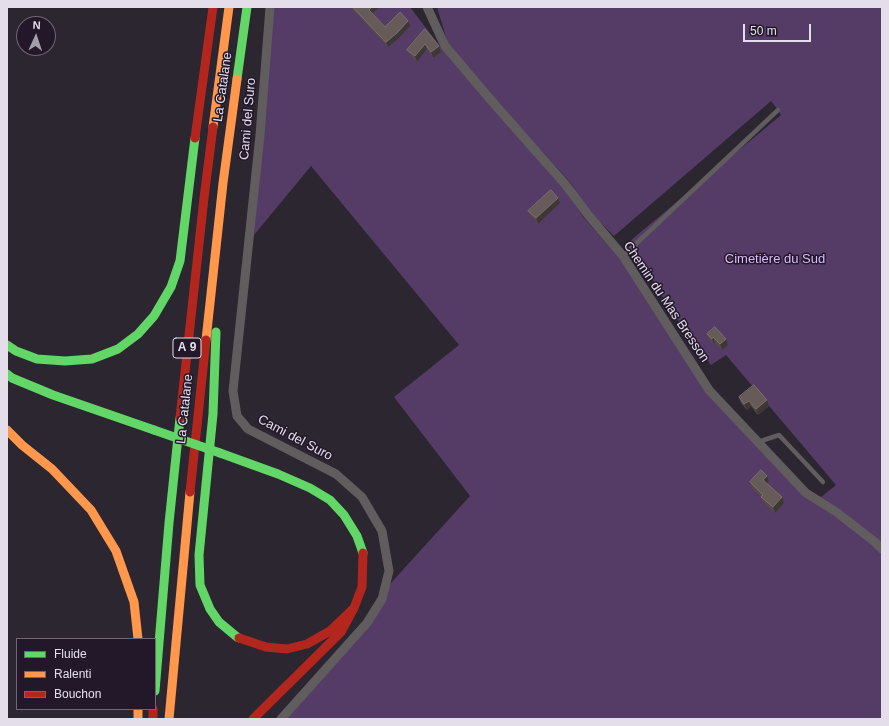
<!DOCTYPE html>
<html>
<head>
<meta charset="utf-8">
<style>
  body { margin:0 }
  #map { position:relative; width:889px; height:726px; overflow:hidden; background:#2b2630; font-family:Arial,sans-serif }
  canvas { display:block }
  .frame { position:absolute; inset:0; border:8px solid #e4deeb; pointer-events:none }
  .legend { position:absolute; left:16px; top:638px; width:140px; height:72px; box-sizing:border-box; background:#22182a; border:1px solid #706777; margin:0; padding:5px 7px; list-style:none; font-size:12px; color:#e4deeb }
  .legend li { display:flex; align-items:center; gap:8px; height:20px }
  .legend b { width:20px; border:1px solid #706777 }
  .north { position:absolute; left:16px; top:16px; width:40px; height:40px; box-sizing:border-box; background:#22182a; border:1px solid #706777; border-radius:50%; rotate:3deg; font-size:11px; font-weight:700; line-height:16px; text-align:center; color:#e4deeb }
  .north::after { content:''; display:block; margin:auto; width:14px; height:18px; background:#a39eaa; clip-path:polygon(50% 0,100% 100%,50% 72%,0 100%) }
  .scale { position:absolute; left:743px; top:24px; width:68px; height:18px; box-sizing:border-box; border:2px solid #e4deeb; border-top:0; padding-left:5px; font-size:12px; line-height:14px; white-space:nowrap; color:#e4deeb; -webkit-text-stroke:3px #22182a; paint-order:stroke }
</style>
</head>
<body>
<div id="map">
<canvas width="889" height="726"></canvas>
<div class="frame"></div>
<ul class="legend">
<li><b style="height:5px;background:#63d668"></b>Fluide</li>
<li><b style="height:5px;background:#ff974d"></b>Ralenti</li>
<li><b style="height:5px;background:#b3261e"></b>Bouchon</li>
</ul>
<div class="north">N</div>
<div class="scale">50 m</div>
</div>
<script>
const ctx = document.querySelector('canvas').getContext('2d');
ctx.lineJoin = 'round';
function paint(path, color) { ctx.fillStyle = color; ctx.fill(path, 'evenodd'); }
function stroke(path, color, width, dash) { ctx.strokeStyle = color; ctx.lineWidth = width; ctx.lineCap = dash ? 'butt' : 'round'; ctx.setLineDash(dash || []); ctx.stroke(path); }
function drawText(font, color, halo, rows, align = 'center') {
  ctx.font = font + ' Arial,sans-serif'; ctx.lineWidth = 3; ctx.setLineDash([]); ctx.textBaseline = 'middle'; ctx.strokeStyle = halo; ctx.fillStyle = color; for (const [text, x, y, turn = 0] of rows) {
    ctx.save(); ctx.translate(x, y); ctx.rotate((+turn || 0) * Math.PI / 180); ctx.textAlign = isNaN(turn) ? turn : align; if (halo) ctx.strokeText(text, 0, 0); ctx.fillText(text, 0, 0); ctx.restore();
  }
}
paint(new Path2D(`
  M274,7H410L442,49L562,186L585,219L620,259L706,392L833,514L873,545L882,554V719H286L370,626L390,584L470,496L394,397L459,345L311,166L254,235Z
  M437,7H882V543L838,508L821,497L836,485L726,355L711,365L671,311L630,241L781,115L778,110L771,101L614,236L592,214L569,181L499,104L448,44Z`), '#543c67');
stroke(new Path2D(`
  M623,256L778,110
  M758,442L779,435L823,482`), '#615c5e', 4.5);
stroke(new Path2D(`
  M270,7L260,135L233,391L237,416L248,429L336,474L362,497L382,531L389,571L382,599L367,623L281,719
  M427,7L445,46L496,106L565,184L589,216L623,256L709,390L806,493L835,511L875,542L882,549`), '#615c5e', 9);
stroke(new Path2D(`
  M237,79L247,7
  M216,332L213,414L199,555L200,585L210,609L219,622L237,637L239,638
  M7,345L16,351L37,359L65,361L92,359L118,349L138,334L154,316L171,287L180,261L195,138
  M7,374L12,378L53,395L154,430
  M220,453L278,474L310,488L330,500L344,515L357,536L363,553
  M155,691L169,523L180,418`), '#63d668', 9);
stroke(new Path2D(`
  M213,127L229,7
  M206,340L223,183L237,79
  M7,430L22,445L52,469L91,510L116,551L134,602L138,639
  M138,709V719
  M169,719L190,492`), '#ff974d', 9);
stroke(new Path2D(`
  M195,138L213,7
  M180,418L204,198L213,127
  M190,492L206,340
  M239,638L266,647L287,649L307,644L330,631L354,608
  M153,709V719
  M253,719L341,632L354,608L362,587L363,553`), '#b3261e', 9);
stroke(new Path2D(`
  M154,430L220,453`), '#63d668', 9);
paint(new Path2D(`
  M351,7H380L373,14L385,27L410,26L399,38L388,47L351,8Z
  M425,29L439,46L441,52L433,58L427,49L417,62L410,55L407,50Z
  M560,203L538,224L531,216L528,211Z
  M707,334L728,345L722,350L715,343L714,344L709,339Z
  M739,397L767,400L769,406L758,415L751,406L747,410L741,403Z
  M769,481L767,484L782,497L784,503L775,513L763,502L762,498L752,488L750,482Z`), '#574b46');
paint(new Path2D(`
  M372,7H380L371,15L369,10Z
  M408,21L410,26L399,38L388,47L386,42Z
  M425,44L427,49L417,62L415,56Z
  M439,46L441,52L433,58L431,52Z
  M558,198L560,203L538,224L536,218Z
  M713,337L715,343L714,344L712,339Z
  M726,339L728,345L722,350L720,344Z
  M767,400L769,406L758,415L756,409Z
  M749,401L751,406L747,410L744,404Z
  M767,476L769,481L765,486L763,480Z
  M782,497L784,503L775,513L773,507Z`), '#3f3636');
const building = new Path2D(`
  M353,7H372L369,10L385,27L400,12L408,21L397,33L386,42Z
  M425,29L439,46L431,52L425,44L415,56L407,50Z
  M551,190L558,198L536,218L528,211Z
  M715,327L726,339L720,344L713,337L712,339L707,334Z
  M754,385L767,400L756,409L749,401L744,404L739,397Z
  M761,470L767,476L763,480L782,497L773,507L761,497L763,495L750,482Z`);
paint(building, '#665b58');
stroke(building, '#7a6f6f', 1);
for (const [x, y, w] of [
  [187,348,28]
]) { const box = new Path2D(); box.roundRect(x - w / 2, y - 10, w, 20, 3); ctx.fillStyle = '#22182a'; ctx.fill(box); stroke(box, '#e4deeb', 1); }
drawText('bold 12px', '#e4deeb', null, [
  ["A 9",187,348]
]);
drawText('13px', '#e4deeb', '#22182a', [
  ["La Catalane",223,87,-82],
  ["Cami del Suro",248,119,-85],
  ["Chemin du Mas Bresson",666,302,56],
  ["La Catalane",185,409,-84],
  ["Cami del Suro",295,438,28]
]);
drawText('13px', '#debcfb', '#22182a', [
  ["Cimetière du Sud",775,259]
]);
</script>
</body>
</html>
